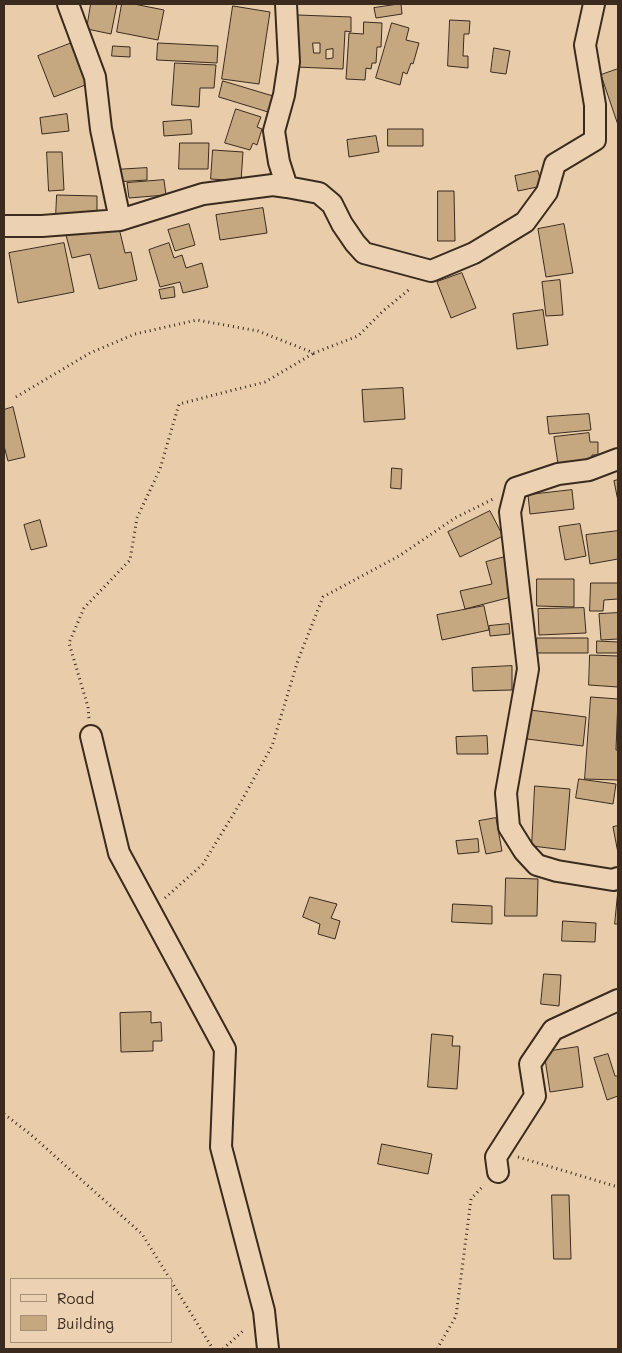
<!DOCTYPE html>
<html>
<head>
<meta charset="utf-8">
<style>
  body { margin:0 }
  #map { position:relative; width:622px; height:1353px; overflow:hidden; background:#e9cdaa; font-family:Mali,sans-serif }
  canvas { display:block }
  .frame { position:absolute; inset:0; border:5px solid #3b2a1e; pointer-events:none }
  .legend { position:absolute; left:10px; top:1278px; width:162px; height:65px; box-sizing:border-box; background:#ecd2b3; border:1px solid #a58f77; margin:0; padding:6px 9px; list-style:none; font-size:15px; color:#3b2a1e }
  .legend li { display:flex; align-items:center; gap:10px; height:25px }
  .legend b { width:25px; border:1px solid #a58f77 }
</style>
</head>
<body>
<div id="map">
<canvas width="622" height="1353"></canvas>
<div class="frame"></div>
<ul class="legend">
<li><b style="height:6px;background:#ecd2b3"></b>Road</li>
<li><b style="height:14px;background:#c5a780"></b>Building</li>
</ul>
</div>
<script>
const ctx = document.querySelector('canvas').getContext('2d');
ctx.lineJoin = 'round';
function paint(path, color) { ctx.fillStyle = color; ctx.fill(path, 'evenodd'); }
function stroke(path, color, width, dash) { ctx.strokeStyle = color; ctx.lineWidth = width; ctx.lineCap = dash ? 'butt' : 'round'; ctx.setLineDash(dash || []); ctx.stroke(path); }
const building = new Path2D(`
  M91,4H117L111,34L87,29Z
  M122,4H134L164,10L158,40L117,32Z
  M401,4L402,14L376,18L374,8Z
  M233,6L270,12L259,84L222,79Z
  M298,15L351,17V32L345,31L343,69L296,67ZM313,43H320V53H314ZM333,49V58L326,59V50Z
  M450,20L470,21L469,34H464L463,56H468V68L448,66Z
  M364,22L382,23L381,47H377L376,63H372L371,69L366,68L365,80L346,79L349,33L363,34Z
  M392,23L409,28L406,40L419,43L413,64L411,63L407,74L403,72L400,85L376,78Z
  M77,41L93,82L54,97L38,56Z
  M158,43L218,46L217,63L157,60Z
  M113,46L130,47V57L112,56Z
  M494,48L510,51L506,74L491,72Z
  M175,63L216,65L214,88H200L199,107L172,105Z
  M618,69V125L601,75Z
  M223,81L273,96L268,112L219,97Z
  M236,109L261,117L257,127L262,129L257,145L253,143L250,150L225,143Z
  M67,114L69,131L42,134L40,118Z
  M191,120L192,134L164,136L163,122Z
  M388,129H423V146H388Z
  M376,136L379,152L349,157L347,140Z
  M180,143H209L208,169H179Z
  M213,150L243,152L241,181L211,179Z
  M47,152H62L64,190L49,191Z
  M147,168V180L114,182L113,170Z
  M538,171L542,186L518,191L515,176Z
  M164,180L166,195L129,198L127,183Z
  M438,191H454L455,241H438Z
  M57,195L97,196V219L56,217Z
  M263,208L267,233L220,240L216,215Z
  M118,224L125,253L131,252L137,280L99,289L90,254L72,258L66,235Z
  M189,224L195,245L175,251L168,230Z
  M564,224L573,273L546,277L538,229Z
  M64,243L74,292L18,303L9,253Z
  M169,243L174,258L182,255L186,268L202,263L208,287L183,293L180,282L160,287L149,250Z
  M462,273L476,308L451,318L437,282Z
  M560,280L563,315L546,316L542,282Z
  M174,287L175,297L161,299L159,290Z
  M543,310L548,345L517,349L513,314Z
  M403,388L405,419L364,422L362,390Z
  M13,407L25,457L8,461L4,446V410Z
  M589,414L591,430L549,434L547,417Z
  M589,433L590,442H598V455H592V459L558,464L554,437Z
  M392,468L402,469L401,489L391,488Z
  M618,480V501L614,481Z
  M572,490L574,509L530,514L528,495Z
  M490,511L503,536L460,557L448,532Z
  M40,520L47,546L31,550L24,525Z
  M580,524L586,556L565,560L559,527Z
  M618,531V559L590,564L586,535Z
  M505,557L515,596L465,609L460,591L492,584L486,562Z
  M537,579H574V607L537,606Z
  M591,583H618V599L604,600L603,611H590Z
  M484,606L489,630L442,640L437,615Z
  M584,608L586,633L539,635L538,609Z
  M618,613V639L601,640L599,614Z
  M509,624L510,634L490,636L489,626Z
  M537,638H588V653H537Z
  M597,641L618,642V653H597Z
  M590,655L618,656V687L589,685Z
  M512,666V690L473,691L472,668Z
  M591,697L618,699L616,750H618V780L585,779Z
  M530,710L586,717L583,746L527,739Z
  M487,736L488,754H457L456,737Z
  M579,779L616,784L613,804L576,798Z
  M535,786L570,789L565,850L532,846Z
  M496,818L502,851L486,854L479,821Z
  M618,826V853L613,827Z
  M478,839L479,852L458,854L456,841Z
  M506,878L538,879L537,916H505Z
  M618,890V924H615Z
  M310,897L337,904L331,918L340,921L335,939L318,934L320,924L303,917Z
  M453,904L492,906V924L452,922Z
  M563,921L596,923L595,942L562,941Z
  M544,974L561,975L559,1006L541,1004Z
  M151,1012V1023L161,1022L162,1041H153V1051L121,1052L120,1013Z
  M432,1034L453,1036L452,1046H460L457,1089L428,1087Z
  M578,1047L583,1087L550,1092L544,1052Z
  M608,1054L615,1076H618V1096L607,1100L594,1058Z
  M382,1144L432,1154L428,1174L378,1164Z
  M552,1195H569L571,1259H554Z`);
paint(building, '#c5a780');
stroke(building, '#3b2a1e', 1);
const minor = new Path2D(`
  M286,4L289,62L284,95L274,131L279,162L287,187
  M120,220L203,194L273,185L287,187L319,193L332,204L342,224L355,243L364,253L431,271L474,253L525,222L547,192L555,164L595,140V105L585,45L594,4
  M4,226H42L120,220L101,129L95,77L68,4
  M618,459L589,470L558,474L516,488L510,512L528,669L506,793L509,827L524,851L537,865L557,871L613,880L618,878
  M91,736L119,853L225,1049L221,1147L264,1311L268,1349
  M498,1172L496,1157L535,1096L530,1064L553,1030L618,1000`);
stroke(minor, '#3b2a1e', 24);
stroke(new Path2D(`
  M16,397L90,353L135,334L197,320L258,331L314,353L358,336L383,311L411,288
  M89,718L88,707L69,643L84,608L130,560L137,518L160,469L179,404L265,382L314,353
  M165,898L203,864L242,800L272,746L298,660L323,597L399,556L455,518L493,499
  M4,1114L29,1133L142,1234L170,1279
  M518,1157L618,1187
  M171,1281L213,1349
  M223,1349L245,1329
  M437,1349L456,1316L471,1199L484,1185`), '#3b2a1e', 3, [1, 4]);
stroke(minor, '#ecd2b3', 20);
</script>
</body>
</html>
